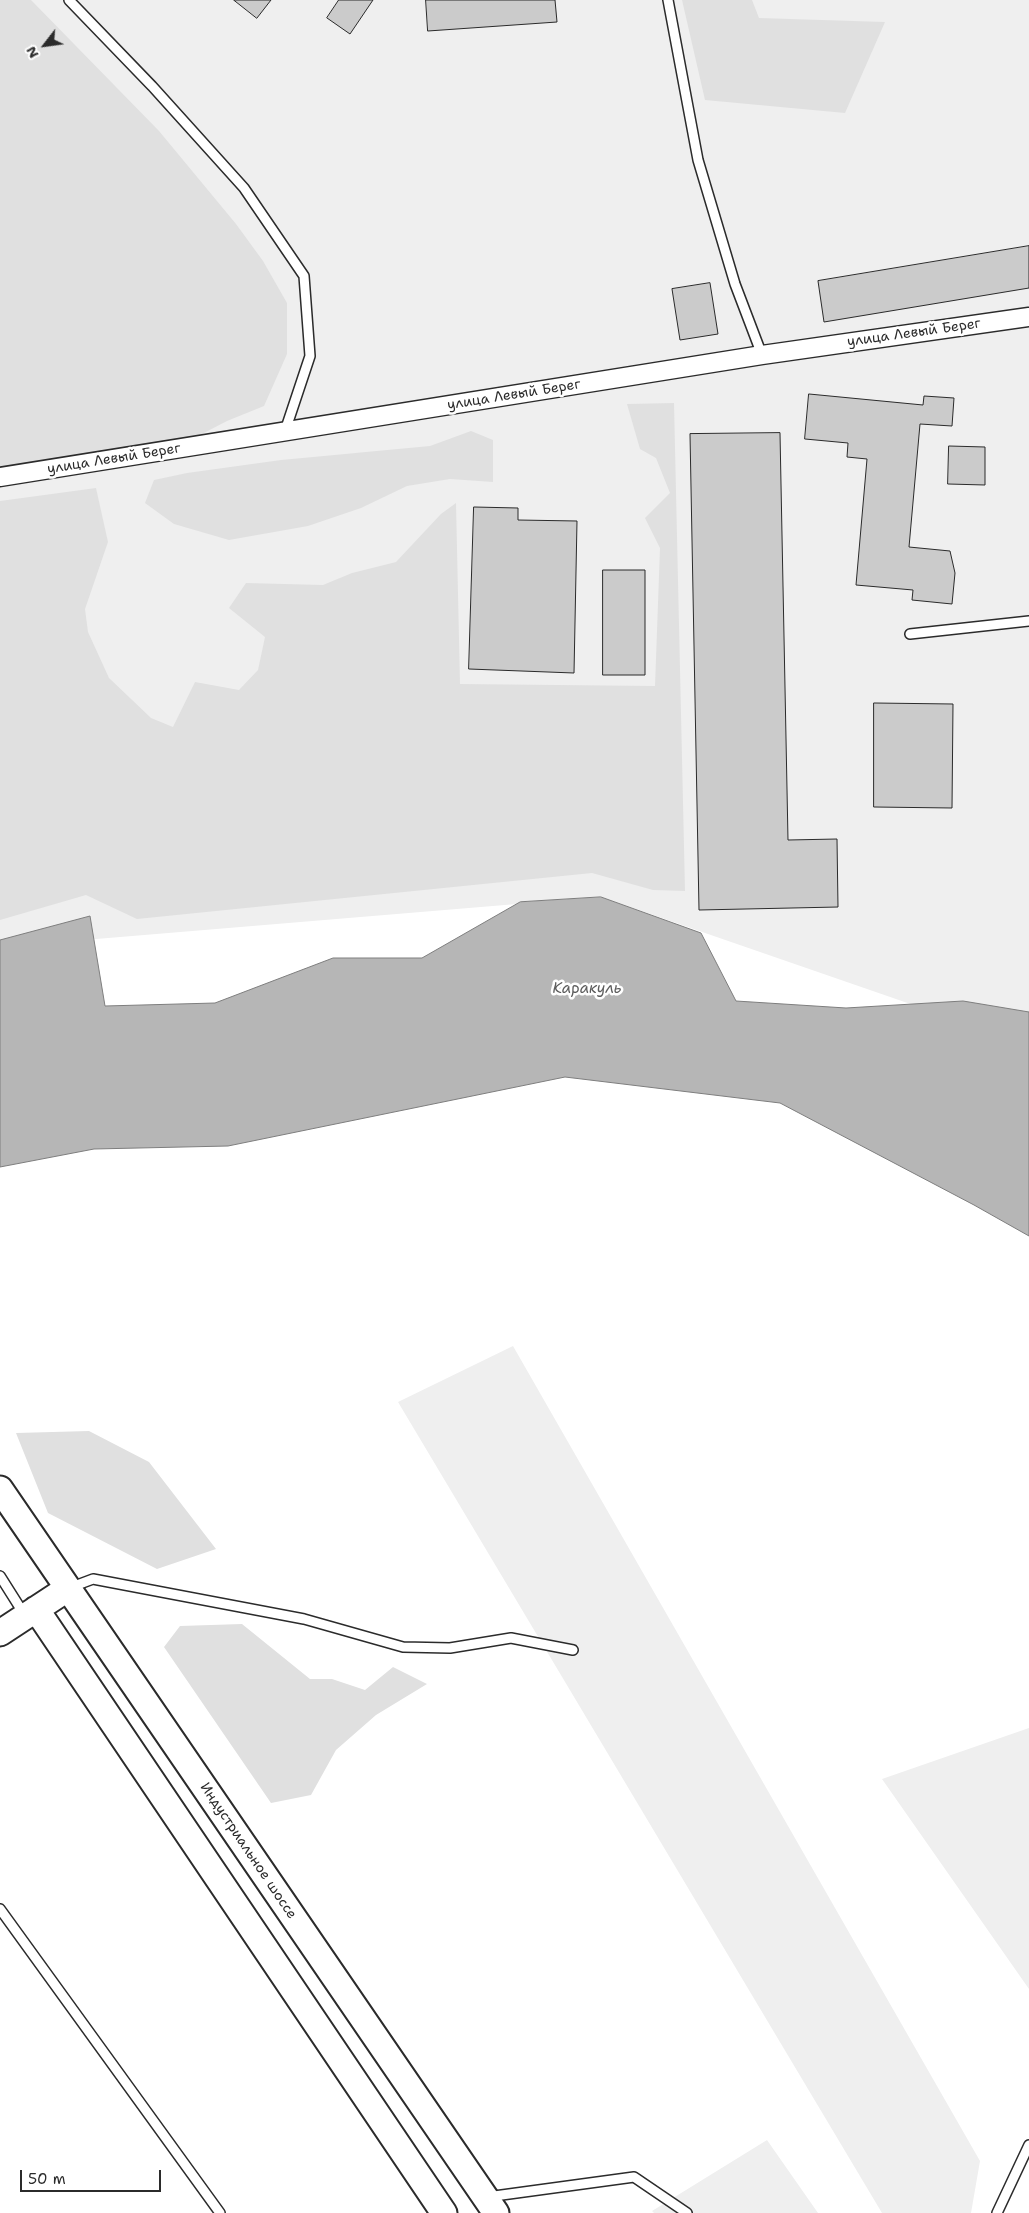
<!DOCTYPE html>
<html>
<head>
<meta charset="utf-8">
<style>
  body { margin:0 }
  #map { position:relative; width:1029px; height:2213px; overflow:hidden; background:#fff; font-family:"Shantell Sans",sans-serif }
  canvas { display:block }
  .north { position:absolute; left:20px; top:20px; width:50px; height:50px; -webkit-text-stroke:4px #fff; paint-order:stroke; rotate:240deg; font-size:14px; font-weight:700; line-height:20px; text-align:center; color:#2b2b2b }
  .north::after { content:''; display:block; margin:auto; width:18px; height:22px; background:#2b2b2b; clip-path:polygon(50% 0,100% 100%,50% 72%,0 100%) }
  .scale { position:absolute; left:20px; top:2170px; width:141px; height:22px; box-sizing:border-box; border:2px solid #2b2b2b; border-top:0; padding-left:6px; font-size:15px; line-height:18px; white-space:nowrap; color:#2b2b2b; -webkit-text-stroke:4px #fff; paint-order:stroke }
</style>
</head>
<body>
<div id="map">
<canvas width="1029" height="2213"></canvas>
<div class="north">N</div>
<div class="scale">50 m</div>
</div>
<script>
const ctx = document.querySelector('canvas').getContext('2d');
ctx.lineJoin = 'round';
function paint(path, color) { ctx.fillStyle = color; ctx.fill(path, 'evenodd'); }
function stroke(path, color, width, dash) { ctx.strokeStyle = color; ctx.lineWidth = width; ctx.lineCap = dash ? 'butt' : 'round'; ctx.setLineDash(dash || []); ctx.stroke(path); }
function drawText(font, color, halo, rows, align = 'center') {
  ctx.font = font + ' "Shantell Sans",sans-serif'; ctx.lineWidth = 5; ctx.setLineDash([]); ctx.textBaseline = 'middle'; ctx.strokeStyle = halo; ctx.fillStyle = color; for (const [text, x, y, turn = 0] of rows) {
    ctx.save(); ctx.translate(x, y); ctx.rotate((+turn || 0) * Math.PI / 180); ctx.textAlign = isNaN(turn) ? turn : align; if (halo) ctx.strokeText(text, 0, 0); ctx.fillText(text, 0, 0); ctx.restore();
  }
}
paint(new Path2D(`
  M0,0H1029V1045L601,897L0,947Z
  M513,1346L980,2161L971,2213H882L398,1402Z
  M1029,1728V1989L882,1779Z
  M767,2140L818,2213H654L652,2211Z`), '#efefef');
paint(new Path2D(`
  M0,0H31L159,131L236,224L263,261L287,303V354L264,406L227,421L171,450L0,474Z
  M682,0H752L759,18L885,22L845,113L705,100Z
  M674,403L685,891L653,890L592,873L137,919L86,895L0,920V501L96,488L108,542L85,609L88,632L109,678L151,718L173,727L195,682L239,690L258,670L265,637L229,608L246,583L323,585L352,573L396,562L441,514L456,503L460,684L655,686L660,548L645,518L670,493L656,458L640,449L627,404Z
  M471,431L493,440V482L450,479L407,486L361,508L308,526L229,540L174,524L145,503L154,480L187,473L281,460L430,446Z
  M89,1431L149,1462L216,1549L157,1569L48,1513L16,1433Z
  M242,1624L310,1679H332L365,1690L393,1667L427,1684L376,1715L336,1750L311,1795L271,1803L164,1647L180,1626Z`), '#e0e0e0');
const water = new Path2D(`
  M601,897L701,933L736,1001L846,1008L963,1001L1029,1012V1236L974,1205L780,1103L565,1077L228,1146L94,1149L0,1167V940L90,916L105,1006L215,1003L333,958H422L520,902Z`);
paint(water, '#b6b6b6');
stroke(water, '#7e7e7e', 1);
const building = new Path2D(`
  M234,0H271L257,18Z
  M339,0H373L350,34L327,18Z
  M426,0H555L557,22L428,31Z
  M1029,246V288L824,322L818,281Z
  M710,283L718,334L680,340L672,289Z
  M809,394L923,405L924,396L954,398L952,426L920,424L909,547L950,551L955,573L952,604L912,600L913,590L856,585L867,459L847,457L848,443L805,439Z
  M780,433L788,840L837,839L838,907L699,910L690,434Z
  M949,446L985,447V485L948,484Z
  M474,507L518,508V520L577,521L574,673L469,669Z
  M603,570H645V675H603Z
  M874,703L953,704L952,808L874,807Z`);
paint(building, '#cbcbcb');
stroke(building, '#2b2b2b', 1);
const lane = new Path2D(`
  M69,0L152,86L244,188L304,276L310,356L285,431
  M668,0L698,160L735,284L762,355
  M910,634L1029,621
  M0,1576L24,1614
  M69,1588L93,1579L304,1619L403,1647L450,1648L511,1638L573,1650
  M0,1909L220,2213
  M487,2197L634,2177L687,2213
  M997,2213L1029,2145`);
const street = new Path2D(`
  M0,477L762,355L1029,317`);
const secondary = new Path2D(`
  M0,1489L496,2213
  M36,1609L444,2213
  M0,1633L67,1589`);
stroke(lane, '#2b2b2b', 12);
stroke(street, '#2b2b2b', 21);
stroke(secondary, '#2b2b2b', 29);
stroke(lane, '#fff', 9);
stroke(street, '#fff', 18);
stroke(secondary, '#fff', 25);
drawText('14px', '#2b2b2b', '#fff', [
  ["улица Левый Берег",914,333,-8],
  ["улица Левый Берег",514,395,-9],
  ["улица Левый Берег",114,459,-9],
  ["Индустриальное шоссе",248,1851,56]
]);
drawText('italic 15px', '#5c5c5c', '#fff', [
  ["Каракуль",587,989]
]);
</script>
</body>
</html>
